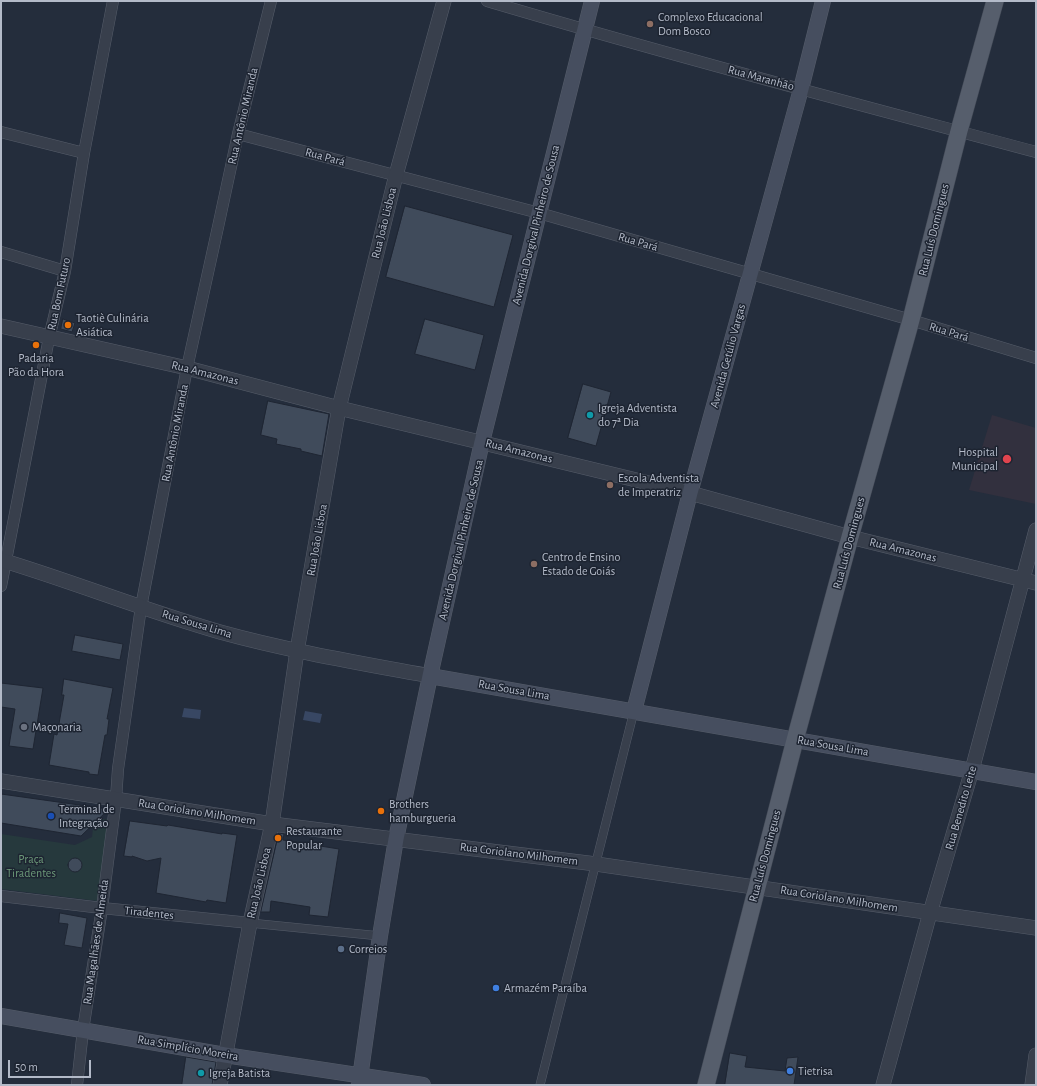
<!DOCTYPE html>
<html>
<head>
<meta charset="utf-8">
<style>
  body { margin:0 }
  #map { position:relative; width:1037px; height:1086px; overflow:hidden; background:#242d3c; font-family:"Alegreya Sans",sans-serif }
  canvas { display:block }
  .frame { position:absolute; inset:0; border:2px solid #b3bac8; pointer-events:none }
  .scale { position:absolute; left:8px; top:1060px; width:83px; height:18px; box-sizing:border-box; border:2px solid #b3bac8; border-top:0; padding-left:5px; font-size:12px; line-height:14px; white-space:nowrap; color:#b3bac8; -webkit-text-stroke:3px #1d2431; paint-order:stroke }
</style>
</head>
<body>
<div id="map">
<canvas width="1037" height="1086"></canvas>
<div class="frame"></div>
<div class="scale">50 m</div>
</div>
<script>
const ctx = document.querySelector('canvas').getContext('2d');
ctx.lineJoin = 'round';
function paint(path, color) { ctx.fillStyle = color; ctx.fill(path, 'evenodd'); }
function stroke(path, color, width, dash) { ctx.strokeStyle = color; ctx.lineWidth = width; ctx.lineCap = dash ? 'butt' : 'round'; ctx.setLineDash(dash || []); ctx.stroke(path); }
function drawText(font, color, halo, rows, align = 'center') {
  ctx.font = font + ' "Alegreya Sans",sans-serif'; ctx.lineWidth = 3; ctx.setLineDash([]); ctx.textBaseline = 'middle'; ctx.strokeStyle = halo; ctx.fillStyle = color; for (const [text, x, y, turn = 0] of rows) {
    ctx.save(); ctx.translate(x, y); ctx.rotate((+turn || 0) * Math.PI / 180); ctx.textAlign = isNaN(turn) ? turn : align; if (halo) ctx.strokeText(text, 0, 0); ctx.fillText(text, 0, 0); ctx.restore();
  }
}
paint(new Path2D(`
  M992,415L1036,428V504L969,490Z`), '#32303e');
paint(new Path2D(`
  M94,819H113L98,901L1,889V834L75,845L92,837Z`), '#26393d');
paint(new Path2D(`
  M184,708L201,710L200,719L182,717Z
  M305,711L322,714L320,723L303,720Z`), '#384763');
const building = new Path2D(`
  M405,206L513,235L494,307L386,277Z
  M63,319L75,323L72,332L61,329Z
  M425,319L484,335L475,370L415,354Z
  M583,384L611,392L596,446L568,438Z
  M268,401L329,414L322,456L301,451V449L276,444L277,439L261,435Z
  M75,635L123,644L120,660L72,651Z
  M64,679L113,688L107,719H109L107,735H105L98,775L89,774V772L49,765L54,734L57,735L64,695H62Z
  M1,683L43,688L33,749L9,746L15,709L1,707Z
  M1,794L108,809V810L81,836L1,823Z
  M130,821L167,826L168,825L222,834V833L237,835L226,903L207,900L206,902L156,893L161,858L147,861L132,856V857L124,856Z
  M279,833L284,834L283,840L339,849L328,917L309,915L310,907L271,901L270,912H261Z
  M68 865a7 7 0 1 1 14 0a7 7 0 1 1-14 0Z
  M60,913L87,918L82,948L64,945L68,924L59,923Z
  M730,1053L747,1056L745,1067L785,1071L787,1058L798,1057L794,1085H725Z
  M186,1057L216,1062L212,1085H182Z`);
paint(building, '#404b5b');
stroke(building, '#1f2633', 1);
const pedestrian = new Path2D(`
  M250,923L380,936
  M540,1085L634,711`);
const minor = new Path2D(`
  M487,1C669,55 853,103 1036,152
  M1,132L84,153
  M238,134L539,213L911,320L1036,358
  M1,252L65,271
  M1,586L49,338L65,271L84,153L113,1
  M1,896L102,908L250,923
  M77,1085L83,1030L102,908L116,799L118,769L141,607L187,368L218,227L238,134L271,1`);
const tertiary = new Path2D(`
  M1,326L187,368L339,408L690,493L850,537L1036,583
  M1,560C74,582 146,611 220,632C289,651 360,663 430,676
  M1,781L272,824L596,864L1036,928
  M220,1085L250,923L272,824L297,651L339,408L396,175L444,1
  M883,1085L930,913L972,770L1036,530
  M1032,1085L1036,1055`);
const secondary = new Path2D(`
  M430,676L1036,782
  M634,711L690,493L801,89L823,1
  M1,1016L225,1055L423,1085
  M359,1085L380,936L396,839L430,676L482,442L539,213L592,1`);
const primary = new Path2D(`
  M706,1085L795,740L850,537L911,320L959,131L995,1`);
stroke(pedestrian, '#565d6a', 9);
stroke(minor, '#565d6a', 12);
stroke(tertiary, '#565d6a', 15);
stroke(secondary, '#565d6a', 16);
stroke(primary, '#414855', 18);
stroke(pedestrian, '#383f4c', 8);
stroke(minor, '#383f4c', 11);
stroke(tertiary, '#383f4c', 14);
stroke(secondary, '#464e5f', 15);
stroke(primary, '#565e6c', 17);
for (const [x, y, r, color] of [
  [650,24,4,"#8d6e63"],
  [68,325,4,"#e8710a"],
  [36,345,4,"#e8710a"],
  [590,415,4,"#0f9aa8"],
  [1007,459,5,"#e0444e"],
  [610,485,4,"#8d6e63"],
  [534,564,4,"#8d6e63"],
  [24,727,4,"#6b7280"],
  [381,811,4,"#e8710a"],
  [51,816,4,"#1a4fb4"],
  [278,838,4,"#e8710a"],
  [341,949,4,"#5c6f8a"],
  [496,988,4,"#3f7fe0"],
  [790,1071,4,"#3f7fe0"],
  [201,1073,4,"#0f9aa8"]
]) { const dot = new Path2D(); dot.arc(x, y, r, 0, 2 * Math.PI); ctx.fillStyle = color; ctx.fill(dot); stroke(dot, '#1d2431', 1.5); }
drawText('12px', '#b3bac8', '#1d2431', [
  ["Complexo Educacional",658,17],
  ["Dom Bosco",658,31],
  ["Taotiè Culinária",76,318],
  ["Asiática",76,332],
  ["Padaria",36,358,"center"],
  ["Pão da Hora",36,372,"center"],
  ["Igreja Adventista",598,408],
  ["do 7ª Dia",598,422],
  ["Hospital",998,452,"right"],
  ["Municipal",998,466,"right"],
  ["Escola Adventista",618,478],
  ["de Imperatriz",618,492],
  ["Centro de Ensino",542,557],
  ["Estado de Goiás",542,571],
  ["Maçonaria",32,727],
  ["Brothers",389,804],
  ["hamburgueria",389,818],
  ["Terminal de",59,809],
  ["Integração",59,823],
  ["Restaurante",286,831],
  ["Popular",286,845],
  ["Correios",349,949],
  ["Armazém Paraíba",504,988],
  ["Tietrisa",798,1071],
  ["Igreja Batista",209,1073]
], 'left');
drawText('12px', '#b3bac8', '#1d2431', [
  ["Rua Maranhão",761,78,15],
  ["Rua Antônio Miranda",243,116,-77],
  ["Rua Pará",325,157,15],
  ["Rua João Lisboa",384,223,-76],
  ["Avenida Dorgival Pinheiro de Sousa",536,225,-76],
  ["Rua Luís Domingues",934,230,-76],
  ["Rua Pará",638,242,16],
  ["Rua Bom Futuro",59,294,-78],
  ["Rua Pará",949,332,17],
  ["Avenida Getúlio Vargas",728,356,-75],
  ["Rua Amazonas",205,373,14],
  ["Rua Antônio Miranda",175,433,-79],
  ["Rua Amazonas",519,451,14],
  ["Rua João Lisboa",317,540,-80],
  ["Avenida Dorgival Pinheiro de Sousa",461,540,-77],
  ["Rua Luís Domingues",849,543,-75],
  ["Rua Amazonas",903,550,14],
  ["Rua Sousa Lima",197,624,17],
  ["Rua Sousa Lima",514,690,10],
  ["Rua Sousa Lima",833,746,10],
  ["Rua Benedito Leite",961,808,-74],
  ["Rua Coriolano Milhomem",197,812,9],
  ["Rua Coriolano Milhomem",519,854,7],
  ["Rua Luís Domingues",765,856,-75],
  ["Rua João Lisboa",259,883,-77],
  ["Rua Coriolano Milhomem",839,899,9],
  ["Tiradentes",149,913,6],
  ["Rua Magalhães de Almeida",96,942,-82],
  ["Rua Simplício Moreira",188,1048,10]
]);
drawText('12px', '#6b9878', '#1d2431', [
  ["Praça",31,859],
  ["Tiradentes",31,873]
]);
</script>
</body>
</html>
